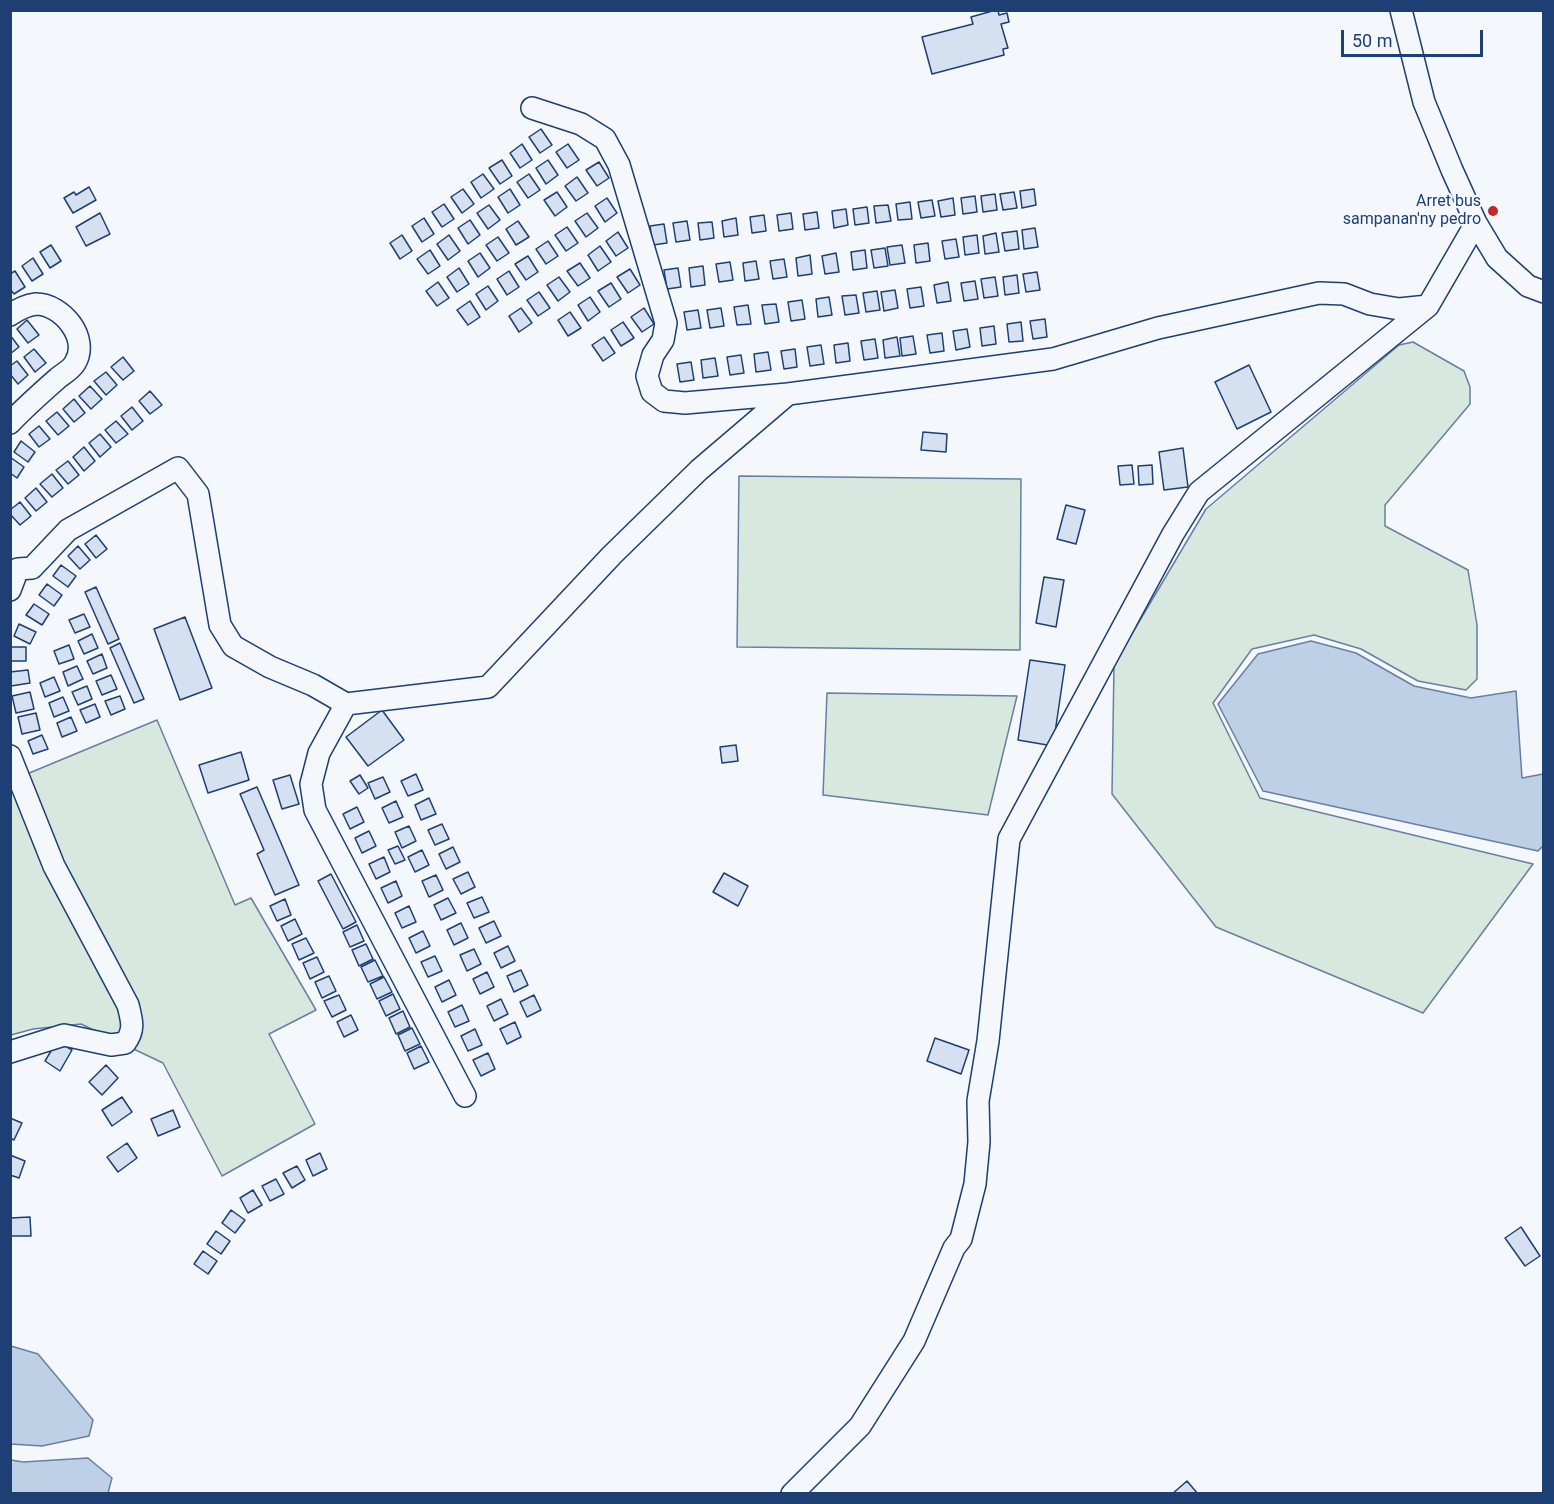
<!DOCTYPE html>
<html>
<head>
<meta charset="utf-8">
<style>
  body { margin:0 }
  #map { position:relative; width:1554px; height:1504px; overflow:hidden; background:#f4f7fb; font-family:Roboto,sans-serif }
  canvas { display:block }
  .frame { position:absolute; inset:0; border:12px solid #1d3f73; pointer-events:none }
  .scale { position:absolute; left:1341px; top:30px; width:142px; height:27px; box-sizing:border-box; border:3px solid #1d3f73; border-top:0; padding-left:8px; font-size:18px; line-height:21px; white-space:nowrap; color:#1d3f73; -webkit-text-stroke:4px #f4f7fb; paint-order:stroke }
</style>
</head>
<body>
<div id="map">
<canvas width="1554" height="1504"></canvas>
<div class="frame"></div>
<div class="scale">50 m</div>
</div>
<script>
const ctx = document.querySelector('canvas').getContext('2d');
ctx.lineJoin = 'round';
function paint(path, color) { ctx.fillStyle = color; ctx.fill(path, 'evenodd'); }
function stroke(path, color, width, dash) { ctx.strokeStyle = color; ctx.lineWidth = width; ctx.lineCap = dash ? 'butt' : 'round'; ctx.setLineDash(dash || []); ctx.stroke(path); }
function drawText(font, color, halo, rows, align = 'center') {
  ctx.font = font + ' Roboto,sans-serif'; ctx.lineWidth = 4.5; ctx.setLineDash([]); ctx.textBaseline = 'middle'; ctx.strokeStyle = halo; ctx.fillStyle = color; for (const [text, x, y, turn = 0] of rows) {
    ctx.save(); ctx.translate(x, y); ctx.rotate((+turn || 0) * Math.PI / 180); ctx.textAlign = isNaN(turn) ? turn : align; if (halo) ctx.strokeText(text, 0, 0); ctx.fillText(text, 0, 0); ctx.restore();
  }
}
const green = new Path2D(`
  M1413,342L1464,371L1470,387V404L1385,505V526L1468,570L1477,625V679L1466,690L1418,681L1361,649L1314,635L1252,649L1213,703L1260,798L1533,864L1423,1013L1216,927L1112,794L1114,664L1206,509L1399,345Z
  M739,476L1021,479L1020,650L737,647Z
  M827,693L1017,696L988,815L823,795Z
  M157,720L235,905L251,898L316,1010L269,1034L315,1124L222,1176L163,1063L81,1024L33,1029L11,1035L10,781Z`);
paint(green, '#d7e8df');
stroke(green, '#687fa3', 1.5);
const water = new Path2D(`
  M1311,641L1356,653L1414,686L1471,698L1516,691L1522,778L1543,774V846L1538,851L1263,791L1218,704L1258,654Z
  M11,1346L38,1354L93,1420L89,1436L42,1446L11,1444Z
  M88,1458L112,1478L108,1493H11V1460L23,1462Z`);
paint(water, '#bed0e5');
stroke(water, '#687fa3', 1.5);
const building = new Path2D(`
  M996,10H998L999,15L1007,13L1009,22L1001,24L1008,48L1003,49L1004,55L932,74L922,37L973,24L971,17Z
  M541,129L552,145L540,153L529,137Z
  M522,144L532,160L520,168L510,153Z
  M568,144L579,160L567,168L556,152Z
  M502,160L512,176L500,184L489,168Z
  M548,160L558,175L546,184L536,168Z
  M599,162L609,178L597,186L586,170Z
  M483,174L494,189L481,198L471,182Z
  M529,174L540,190L528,198L517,182Z
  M577,177L588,193L576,201L565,186Z
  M89,187L96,200L73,213L64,198L74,192L76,195Z
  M463,189L474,204L462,213L451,197Z
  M510,189L520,205L508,213L498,197Z
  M1034,189L1036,205L1022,208L1020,191Z
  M557,192L567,207L555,216L544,200Z
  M1014,192L1017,208L1003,210L1000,194Z
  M995,194L997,210L983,212L981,196Z
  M975,196L977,212L963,214L961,198Z
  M607,198L617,213L605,222L595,206Z
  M953,198L955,215L941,217L938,201Z
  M932,200L935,216L921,218L918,202Z
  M910,202L912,219L898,220L896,204Z
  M444,204L454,219L442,227L432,212Z
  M489,205L500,220L488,229L477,213Z
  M888,205L891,221L876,223L874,206Z
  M867,207L869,223L855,225L853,209Z
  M846,209L848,225L834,228L832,211Z
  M817,212L819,228L805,230L803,214Z
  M100,213L110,234L86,246L76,227Z
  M587,213L598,228L586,237L575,221Z
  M791,213L793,229L779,231L777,215Z
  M764,215L766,231L752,233L750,217Z
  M424,218L434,234L422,242L412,226Z
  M736,218L738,235L724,237L722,221Z
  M470,220L480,235L468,244L458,228Z
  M518,221L529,237L516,245L506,229Z
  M687,221L690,240L676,242L673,223Z
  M712,222L714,238L700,240L698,223Z
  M664,224L667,243L653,245L650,226Z
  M567,227L578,243L566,251L555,235Z
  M1035,228L1038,247L1024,249L1022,230Z
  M1017,231L1019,249L1005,251L1002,233Z
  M618,232L628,248L616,256L606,241Z
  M996,233L999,252L985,254L983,236Z
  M402,235L412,251L400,259L390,243Z
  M449,235L460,251L448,260L437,244Z
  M977,235L979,253L965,255L963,237Z
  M498,237L509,253L497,261L486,245Z
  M956,239L959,257L945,259L942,241Z
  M548,241L558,256L546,264L536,249Z
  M928,243L930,261L916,263L914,245Z
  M51,245L61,261L50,268L40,252Z
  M902,245L905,263L890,265L887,247Z
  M600,246L611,262L598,271L588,255Z
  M885,248L888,266L874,268L871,250Z
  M430,250L440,266L428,274L417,259Z
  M865,250L867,268L853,270L851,252Z
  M480,253L490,268L478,277L468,261Z
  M836,253L839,272L825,274L822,256Z
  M810,255L812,274L798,276L796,258Z
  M528,256L538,272L526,280L515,264Z
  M33,258L43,274L32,281L22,266Z
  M784,259L787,277L773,279L770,261Z
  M756,261L759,279L745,281L743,263Z
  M730,262L733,280L719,282L716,264Z
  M580,263L590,278L578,286L567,271Z
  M703,266L705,285L691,287L689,268Z
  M459,268L469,284L457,292L447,277Z
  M678,268L681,287L667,289L664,270Z
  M630,269L640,285L628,293L617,277Z
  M15,271L25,287L14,294L10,289V274Z
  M509,271L519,287L507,295L497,279Z
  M1037,272L1040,290L1026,292L1023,274Z
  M1017,275L1019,293L1005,295L1003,277Z
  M559,277L570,292L558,301L547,285Z
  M995,277L998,296L984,298L981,279Z
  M975,281L978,299L964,301L961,283Z
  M438,282L449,298L437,306L426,291Z
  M948,282L951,301L937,303L934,285Z
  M611,283L621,299L609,307L598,291Z
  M488,286L498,301L486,310L476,294Z
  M921,287L924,306L910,308L907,289Z
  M895,290L898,308L884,311L881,292Z
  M877,291L880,310L866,312L863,293Z
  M539,292L550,308L538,316L527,300Z
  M856,295L859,313L845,315L842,296Z
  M590,297L600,312L588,321L578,305Z
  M829,297L832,315L818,317L816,299Z
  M802,300L805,319L791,321L788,302Z
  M470,301L480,317L468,325L457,310Z
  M776,304L779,322L765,324L762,305Z
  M748,305L751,324L737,325L734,307Z
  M521,308L532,323L519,332L509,316Z
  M644,308L654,324L642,332L631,317Z
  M721,308L724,326L710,328L707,310Z
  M698,310L701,328L687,330L684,312Z
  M570,312L581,328L568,336L558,320Z
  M1045,319L1047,337L1033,339L1030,321Z
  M27,320L39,335L28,343L17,329Z
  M623,322L634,338L621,346L611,330Z
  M1021,322L1023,341L1009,342L1007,324Z
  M994,326L996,344L982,346L980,328Z
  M967,329L970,347L956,350L953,331Z
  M942,333L944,351L930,353L927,335Z
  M10,335L19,347L10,354Z
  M913,336L916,354L902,356L900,338Z
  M604,337L615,353L603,361L592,345Z
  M897,337L900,356L885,358L883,340Z
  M875,339L878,358L864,360L861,341Z
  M848,343L850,361L836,363L834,345Z
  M821,345L824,364L810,366L807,347Z
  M34,349L46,363L35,372L24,357Z
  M795,349L797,367L784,369L781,351Z
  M768,352L771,370L756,372L754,354Z
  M741,355L744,373L730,375L727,357Z
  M123,357L134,371L123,380L111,367Z
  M715,358L718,376L703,378L701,360Z
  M17,361L28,375L18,384L10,374V366Z
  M691,362L694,380L680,382L677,364Z
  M1249,365L1271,412L1237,429L1215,382Z
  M106,372L117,385L106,395L94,381Z
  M90,386L102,399L91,409L79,396Z
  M150,391L162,405L150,414L139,401Z
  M74,399L85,413L74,422L63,409Z
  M132,407L143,421L132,430L121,416Z
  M57,412L69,426L58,435L46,421Z
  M116,421L128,434L116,443L105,430Z
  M39,426L50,439L39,447L29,434Z
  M923,432L947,434L946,452L921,450Z
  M100,434L111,447L100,457L89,443Z
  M21,441L35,452L28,462L14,452Z
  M84,447L95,461L84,471L73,457Z
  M1183,448L1188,487L1164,490L1159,452Z
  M10,457L24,467L17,478L10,473Z
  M68,461L79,475L68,484L56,470Z
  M1132,465L1134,484L1120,485L1118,466Z
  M1152,465L1153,484L1139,485L1138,466Z
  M52,474L63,488L52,497L40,484Z
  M36,488L47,502L36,511L25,498Z
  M20,502L31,516L20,525L10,514V510Z
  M1066,505L1085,510L1076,544L1057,539Z
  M96,535L107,549L96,558L85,544Z
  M78,546L90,560L80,569L68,556Z
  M61,565L76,576L68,587L53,576Z
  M1044,577L1064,580L1056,627L1036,623Z
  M47,584L62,595L54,606L39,595Z
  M96,587L119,639L108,644L85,592Z
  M34,604L49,614L42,625L26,615Z
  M84,614L90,627L75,633L69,620Z
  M185,617L212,688L180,700L154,629Z
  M19,624L36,632L30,644L14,636Z
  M92,634L98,648L84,654L78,641Z
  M120,643L144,699L134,703L110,648Z
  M69,645L74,659L59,664L54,651Z
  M10,647H26V661H10Z
  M102,654L107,668L93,674L87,661Z
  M1030,660L1065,665L1053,746L1018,740Z
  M77,666L83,679L68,686L63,672Z
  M28,670L30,683L11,686L10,672Z
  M111,675L117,689L102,695L96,681Z
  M54,677L60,691L45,697L40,683Z
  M87,686L92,699L78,705L72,692Z
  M30,692L34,709L16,713L12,696Z
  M120,696L125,709L111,715L105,701Z
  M63,697L69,711L54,717L49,703Z
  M95,704L100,717L86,723L80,710Z
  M382,710L404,740L368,766L346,737Z
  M36,713L40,730L22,734L18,717Z
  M71,717L77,731L62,737L57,723Z
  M42,735L48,749L33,754L28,741Z
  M736,745L738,761L722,763L720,747Z
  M241,752L249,780L208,793L199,765Z
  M416,774L423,790L408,796L401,781Z
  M290,775L299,804L282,809L273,780Z
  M360,775L368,788L359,794L350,781Z
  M383,777L390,792L375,799L368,783Z
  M257,787L299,885L275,895L257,854L264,850L240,794Z
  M429,798L436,814L421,820L415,805Z
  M396,801L403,817L389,823L382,808Z
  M357,807L364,822L350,829L343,814Z
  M442,824L449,839L435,845L428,830Z
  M409,826L416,841L402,848L395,832Z
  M369,831L376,846L362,853L355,838Z
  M398,846L405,860L395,864L388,850Z
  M453,847L460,862L446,869L439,854Z
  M422,850L429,865L415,872L408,857Z
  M384,857L390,872L376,879L369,864Z
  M468,872L475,887L461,894L453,879Z
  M724,873L748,886L738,906L713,892Z
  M331,874L356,922L343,929L318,881Z
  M436,875L443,890L429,897L422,881Z
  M396,881L402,896L388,903L381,888Z
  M482,897L489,912L474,918L467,903Z
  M448,898L456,913L441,920L434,905Z
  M285,899L291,915L277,921L270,906Z
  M409,906L416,922L402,928L395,913Z
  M295,919L302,934L288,941L281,926Z
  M494,921L501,936L486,943L479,928Z
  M461,923L468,938L454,945L447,930Z
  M357,925L364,941L350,947L343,932Z
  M423,931L430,946L416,953L409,938Z
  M306,938L314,953L299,960L292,944Z
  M366,944L373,959L359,966L352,950Z
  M508,946L515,961L501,968L494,953Z
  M474,949L481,964L467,971L460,955Z
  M435,956L442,971L428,977L421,962Z
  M317,957L324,972L310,979L303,963Z
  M375,960L383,976L368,982L361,967Z
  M521,970L528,985L514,992L507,976Z
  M487,972L494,987L480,994L473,979Z
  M329,976L336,991L322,998L315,982Z
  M384,977L392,992L377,999L370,984Z
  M449,980L456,995L442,1002L435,987Z
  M393,994L400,1009L386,1016L379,1001Z
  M339,995L346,1010L332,1017L324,1001Z
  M534,995L541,1010L527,1017L520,1002Z
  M501,999L508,1014L494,1021L487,1006Z
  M462,1005L469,1021L455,1027L448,1012Z
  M403,1011L410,1027L396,1034L389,1018Z
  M351,1015L358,1030L344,1037L337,1022Z
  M515,1022L521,1037L507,1044L500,1029Z
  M412,1028L420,1044L405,1051L398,1035Z
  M475,1029L482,1045L468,1051L461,1036Z
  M935,1038L969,1050L961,1074L927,1061Z
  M57,1041L72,1050L60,1071L45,1061Z
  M421,1046L429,1062L414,1069L407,1053Z
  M488,1053L495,1069L481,1076L473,1060Z
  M106,1065L118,1078L102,1095L89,1082Z
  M122,1097L132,1112L112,1126L102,1110Z
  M173,1110L180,1127L158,1136L151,1119Z
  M10,1118L22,1123L14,1140L10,1138Z
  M127,1143L137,1158L118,1172L107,1157Z
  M320,1153L327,1169L313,1176L306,1160Z
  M10,1155L25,1161L19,1178L10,1175Z
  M297,1166L305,1180L292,1188L283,1173Z
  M276,1179L284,1194L270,1201L262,1186Z
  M253,1190L262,1205L248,1213L240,1198Z
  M231,1210L245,1220L235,1233L222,1223Z
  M30,1217L31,1236H10V1218Z
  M1521,1227L1540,1256L1525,1266L1505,1238Z
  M216,1231L230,1241L221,1254L207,1244Z
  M203,1251L217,1261L208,1274L194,1264Z
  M1187,1481L1198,1494H1172Z`);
paint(building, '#d5e0f0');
stroke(building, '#1d3f73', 1.5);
const minor = new Path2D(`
  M1401,10L1424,102L1452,170L1476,223L1497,258L1528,286L1544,292
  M532,108L581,124L605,139L619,165L666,323L663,340L653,355L647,376L652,392L664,401L685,403L788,394
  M10,315C17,310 28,305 36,304C62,304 90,338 75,363C72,369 63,374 58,378C41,393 25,407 10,423
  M10,590L18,569L32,568L68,530L178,468L198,494L220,625L233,646L270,667L313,685L346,704
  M10,756L54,866L128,1005C132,1021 135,1030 125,1043L111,1045L64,1035L10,1052
  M465,1096L315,810L311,784L319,753L346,704L488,687L612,555L699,470L788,394L1053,359L1158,328L1319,293L1344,294L1370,304L1399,309L1428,306
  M792,1494L860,1426L914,1341L954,1248L961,1239L975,1184L979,1142L978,1101L988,1041L1009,839L1173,534L1199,492L1428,306L1476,223`);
stroke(minor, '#1d3f73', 24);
stroke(minor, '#f4f7fb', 21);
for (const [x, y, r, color] of [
  [1493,211,6,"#c62828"]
]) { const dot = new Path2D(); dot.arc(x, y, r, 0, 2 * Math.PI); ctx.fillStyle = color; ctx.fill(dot); stroke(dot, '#f4f7fb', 2); }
drawText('16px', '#1d3f73', '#f4f7fb', [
  ["Arret bus",1481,202],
  ["sampanan'ny pedro",1481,220]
], 'right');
</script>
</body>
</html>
